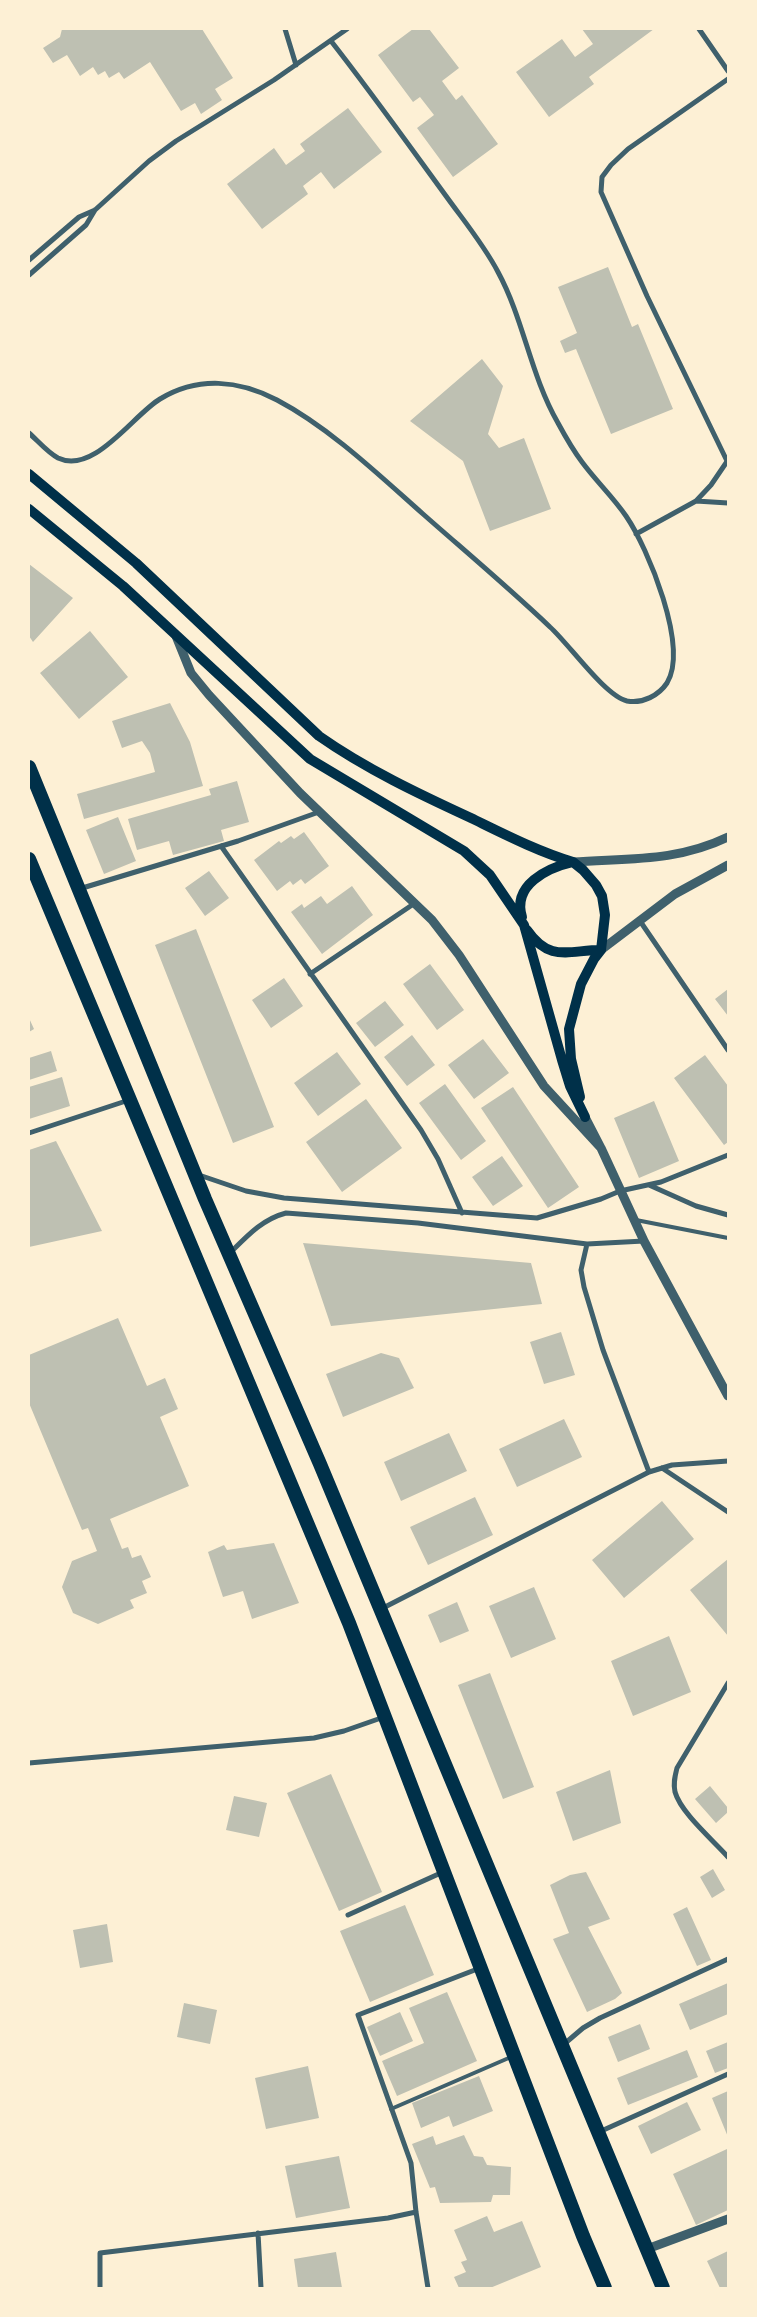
<!DOCTYPE html>
<html>
<head>
<meta charset="utf-8">
<style>
  body { margin:0 }
  #map { position:relative; width:757px; height:2317px; overflow:hidden; background:#fdf0d5; font-family:"Space Grotesk",sans-serif }
  canvas { display:block }
  .frame { position:absolute; inset:0; border:30px solid #fdf0d5; pointer-events:none }
</style>
</head>
<body>
<div id="map">
<canvas width="757" height="2317"></canvas>
<div class="frame"></div>
</div>
<script>
const ctx = document.querySelector('canvas').getContext('2d');
ctx.lineJoin = 'round';
function paint(path, color) { ctx.fillStyle = color; ctx.fill(path, 'evenodd'); }
function stroke(path, color, width, dash) { ctx.strokeStyle = color; ctx.lineWidth = width; ctx.lineCap = dash ? 'butt' : 'round'; ctx.setLineDash(dash || []); ctx.stroke(path); }
paint(new Path2D(`
  M62,29H202L233,78L215,89L222,100L201,114L195,103L181,111L150,62L124,79L119,72L109,78L105,71L98,75L93,67L80,76L67,55L53,63L43,48L60,37Z
  M413,29H429L459,68L442,81L456,100L462,95L498,144L453,177L417,128L434,115L420,97L413,102L378,55Z
  M582,29H654L589,77L594,84L549,117L516,72L562,39L575,57L593,44Z
  M348,108L382,152L334,189L321,172L303,186L308,194L262,229L227,184L274,148L286,165L305,151L300,144Z
  M608,267L632,327L638,324L673,409L611,434L576,349L565,353L560,341L577,333L558,287Z
  M482,359L503,386L488,434L499,448L524,438L551,509L490,531L463,461L410,421Z
  M29,564L73,598L33,642L29,636Z
  M90,631L128,677L79,719L40,673Z
  M170,703L190,742L203,786L84,819L77,794L155,772L150,753L142,741L122,748L112,721Z
  M237,781L249,822L221,830L224,841L173,855L169,841L137,850L128,819L211,795L209,789Z
  M118,817L136,861L104,874L86,830Z
  M304,832L329,866L305,884L301,879L293,885L290,881L277,891L254,860L279,841L281,843L291,836L294,839Z
  M209,871L229,898L205,916L185,888Z
  M352,886L373,915L322,954L291,912L302,904L304,908L321,896L327,904Z
  M196,929L274,1127L233,1143L155,945Z
  M430,964L464,1010L437,1030L403,984Z
  M284,978L303,1006L271,1028L252,1000Z
  M728,989V1016L715,999Z
  M385,1001L404,1025L375,1047L356,1023Z
  M29,1018L34,1029L29,1032Z
  M412,1035L435,1065L407,1086L384,1057Z
  M483,1039L509,1073L474,1099L448,1065Z
  M51,1051L57,1071L29,1080V1058Z
  M337,1052L361,1084L318,1116L294,1083Z
  M705,1055L728,1086V1142L724,1145L674,1078Z
  M62,1077L70,1106L29,1119V1087Z
  M445,1084L486,1141L461,1160L419,1103Z
  M513,1087L579,1187L548,1208L481,1108Z
  M366,1099L402,1148L342,1192L306,1142Z
  M654,1101L679,1161L639,1178L614,1118Z
  M56,1141L102,1231L29,1247V1150Z
  M502,1156L523,1186L493,1206L472,1177Z
  M303,1243L531,1263L542,1304L331,1326Z
  M118,1318L147,1386L165,1378L178,1409L160,1417L189,1486L110,1519L122,1549L128,1547L132,1558L141,1555L151,1577L142,1581L147,1593L130,1600L134,1608L98,1624L73,1613L62,1587L72,1561L97,1551L88,1528L82,1530L29,1403V1355Z
  M561,1332L575,1375L544,1384L530,1342Z
  M381,1353L399,1358L414,1388L343,1417L326,1374Z
  M564,1419L582,1457L517,1487L499,1449Z
  M449,1433L467,1471L401,1501L384,1462Z
  M475,1497L493,1535L428,1565L410,1527Z
  M662,1501L694,1539L624,1598L592,1560Z
  M274,1543L299,1603L252,1619L243,1591L223,1597L208,1552L224,1545L227,1550Z
  M728,1559V1636L690,1590Z
  M534,1587L556,1639L511,1658L489,1606Z
  M457,1602L469,1631L440,1643L428,1615Z
  M669,1636L691,1692L633,1716L611,1661Z
  M490,1673L534,1787L503,1799L458,1685Z
  M610,1770L621,1823L573,1841L556,1792Z
  M331,1774L382,1892L339,1911L287,1793Z
  M710,1786L728,1808V1812L716,1823L695,1799Z
  M234,1796L267,1803L259,1837L226,1830Z
  M713,1869L725,1890L712,1898L700,1877Z
  M586,1872L610,1919L588,1927L622,1993L615,1999L587,2012L553,1939L569,1933L550,1885L570,1875Z
  M405,1905L434,1975L370,2002L340,1931Z
  M687,1907L711,1960L697,1966L673,1914Z
  M107,1924L113,1962L80,1968L73,1930Z
  M728,1983V2014L690,2030L679,2004Z
  M447,1992L477,2061L397,2096L382,2061L424,2043L409,2008Z
  M184,2003L217,2010L210,2044L177,2037Z
  M400,2012L413,2041L380,2056L367,2027Z
  M640,2024L650,2049L618,2062L608,2037Z
  M728,2042V2068L715,2073L706,2051Z
  M687,2050L698,2077L628,2105L617,2078Z
  M308,2066L319,2118L266,2129L255,2078Z
  M479,2076L493,2111L453,2127L449,2116L421,2128L412,2103Z
  M728,2091V2137L712,2098Z
  M687,2102L701,2130L651,2154L638,2126Z
  M464,2135L474,2156L483,2157L487,2165L511,2167L510,2195H493L491,2202L440,2203L435,2187L430,2188L412,2144L433,2136L436,2145Z
  M727,2149L728,2210L696,2225L673,2174Z
  M339,2156L350,2208L296,2218L285,2166Z
  M487,2216L494,2232L522,2221L541,2267L490,2288H459L454,2277L466,2272L461,2262L467,2260L454,2230Z
  M728,2251V2288H720L707,2261Z
  M336,2252L342,2288H298L294,2259Z`), '#bec0b2');
stroke(new Path2D(`
  M636,1220L728,1238
  M391,2109L511,2057`), '#3f606c', 4);
stroke(new Path2D(`
  M285,29L296,65
  M699,29L728,71
  M29,260L79,217L95,210L149,161L176,141L274,80L347,29
  M29,275L86,225L95,210
  M29,433C37,440 48,453 58,458C94,475 133,415 160,399C198,376 239,380 277,400C330,428 379,475 423,514C465,551 509,588 550,627C569,644 605,696 627,701C643,704 659,695 667,683C689,647 648,548 626,516C613,497 596,481 582,462C573,450 565,436 558,423C530,374 524,320 498,272C484,245 464,221 446,196C408,144 371,92 331,41
  M727,461L647,296L601,192L602,177L611,165L628,149L728,79
  M696,501L728,503
  M636,534L696,501L711,485L728,460
  M221,846L421,1130L438,1159L462,1213
  M79,889L238,841L319,812
  M640,921L728,1050
  M310,974L415,903
  M29,1133L129,1100
  M199,1175L246,1191L284,1198L537,1218L601,1199L620,1191L661,1182L728,1155
  M649,1185L696,1206L728,1215
  M587,1244L581,1270L584,1287L603,1350L649,1472
  M231,1252C248,1235 263,1219 286,1213L418,1223L587,1244L644,1241
  M662,1468L728,1512
  M381,1609L649,1472L672,1465L728,1461
  M728,1683L677,1768C675,1776 673,1783 675,1792C681,1813 713,1840 728,1857
  M29,1763L314,1738L344,1731L384,1717
  M348,1915L443,1872
  M563,2045L583,2028L600,2018L728,1959
  M599,2132L728,2074
  M258,2233L261,2288
  M100,2288V2253L388,2218L416,2212
  M428,2288L416,2212L411,2163L358,2015L480,1968`), '#3f606c', 5);
stroke(new Path2D(`
  M176,636L191,673L209,695L300,793L432,920L459,955L544,1086L601,1148
  M573,862C629,858 676,862 728,837
  M601,950L675,894L728,865
  M585,1117L601,1148L644,1241L728,1396
  M647,2249L728,2219`), '#3f606c', 9);
stroke(new Path2D(`
  M29,474L136,563L319,736C366,769 419,794 471,818C504,834 537,851 573,862
  M29,509L123,586L310,759L464,851L490,875L524,925L562,1060L570,1086L585,1117
  M522,917C512,885 547,868 573,862L583,870L596,885L602,896L605,915L601,950L594,959L581,984L569,1029L571,1059L580,1097
  M527,930C550,963 569,950 601,950`), '#003049', 10);
stroke(new Path2D(`
  M29,767L205,1199L320,1464L663,2288
  M29,859L349,1623L583,2236L605,2288`), '#003049', 14);
</script>
</body>
</html>
